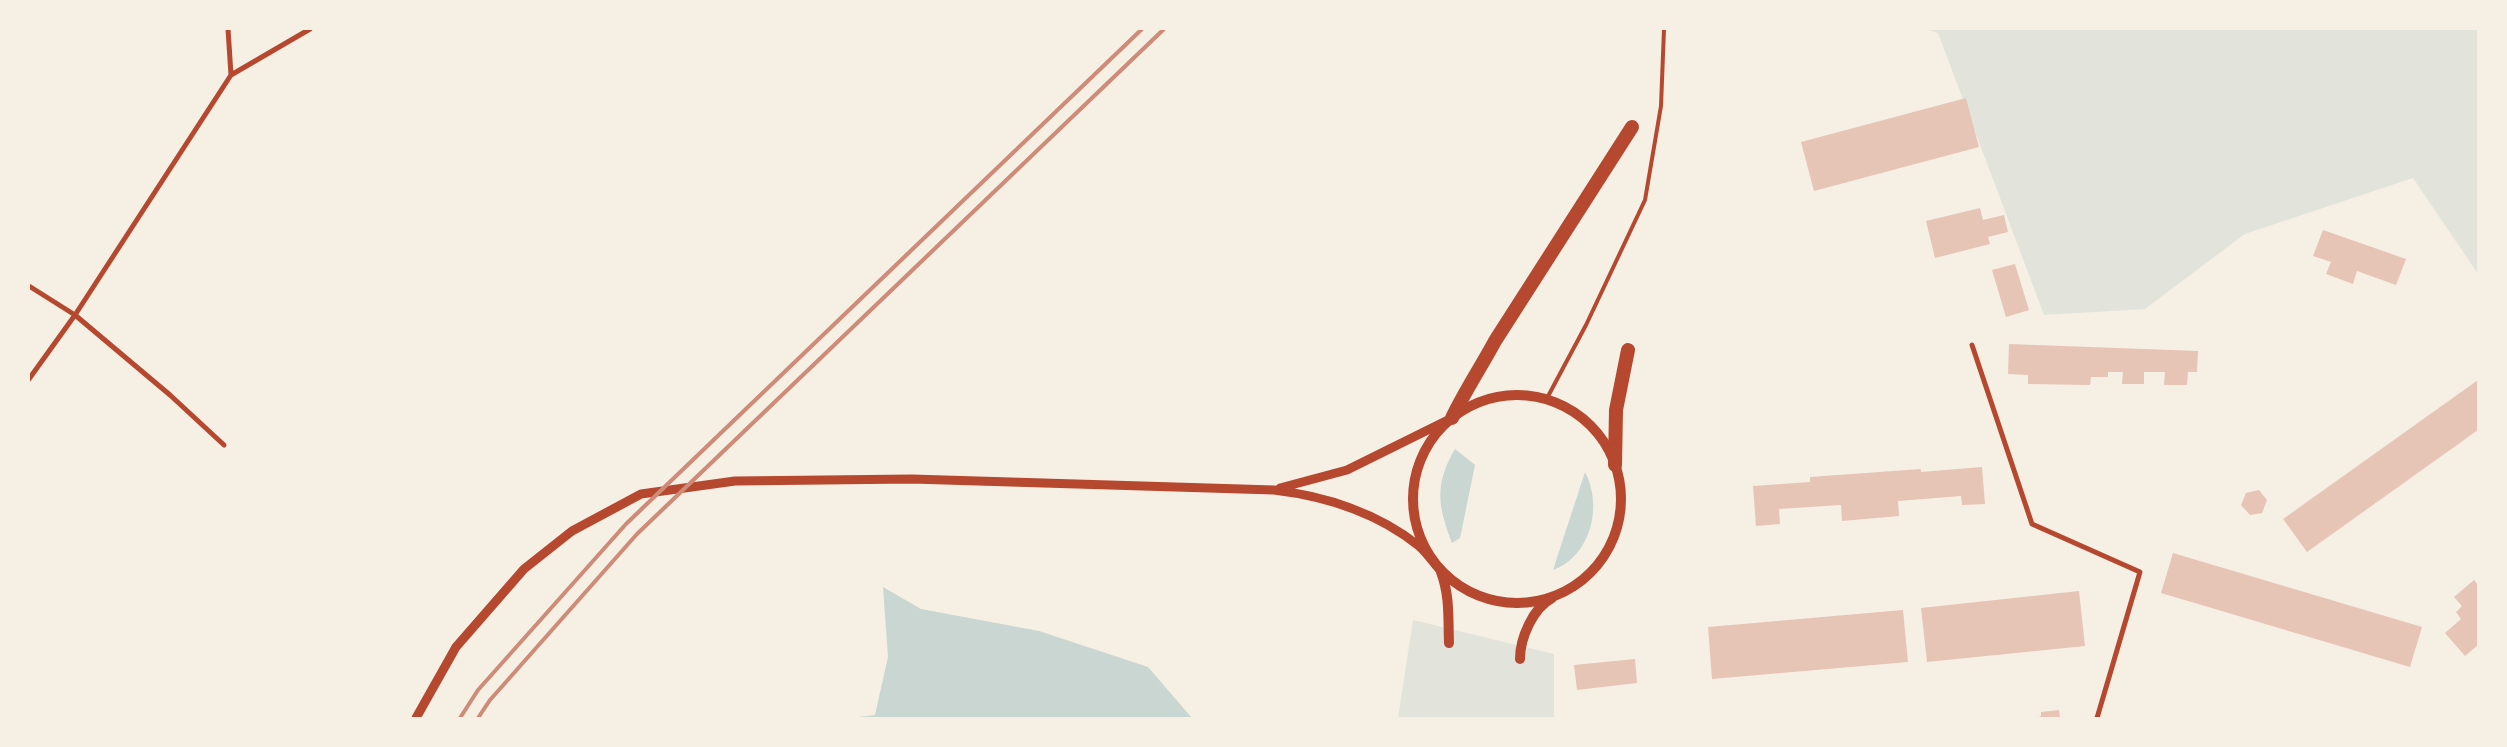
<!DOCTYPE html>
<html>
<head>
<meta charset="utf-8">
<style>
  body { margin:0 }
  #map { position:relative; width:2507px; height:747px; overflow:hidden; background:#f6efe4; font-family:"Varela Round",sans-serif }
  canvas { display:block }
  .frame { position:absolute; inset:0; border:30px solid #f6efe4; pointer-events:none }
</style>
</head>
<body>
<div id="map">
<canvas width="2507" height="747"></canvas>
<div class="frame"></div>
</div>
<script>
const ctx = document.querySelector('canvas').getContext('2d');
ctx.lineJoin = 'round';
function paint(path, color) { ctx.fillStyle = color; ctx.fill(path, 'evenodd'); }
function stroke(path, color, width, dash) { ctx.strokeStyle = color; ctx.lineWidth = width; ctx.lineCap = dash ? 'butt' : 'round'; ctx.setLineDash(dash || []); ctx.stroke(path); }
paint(new Path2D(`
  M1926,29H2478V274L2413,178L2245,234L2145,309L2044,315L1938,33Z
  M1413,620L1554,654V718H1398Z`), '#e2e4dc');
paint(new Path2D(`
  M1455,449L1475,465L1460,538L1452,543C1438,506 1434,485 1455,449Z
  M1585,472C1603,506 1591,556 1553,570Z
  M883,587L921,609L1039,631L1148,667L1192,718H850L875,715L888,657Z`), '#c9d6d2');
paint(new Path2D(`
  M1966,98L1979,147L1814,191L1801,142Z
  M1980,208L1983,220L2004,215L2008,232L1988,237L1990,244L1935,258L1926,221Z
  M2323,230L2406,259L2396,285L2357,271L2353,284L2326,274L2331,262L2313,256Z
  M2015,264L2029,310L2006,317L1992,270Z
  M2009,344L2198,351L2197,372H2188L2187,385H2164L2165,372H2144V384H2122L2123,372H2108V377H2091L2090,385L2028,384V375L2008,374Z
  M2478,380V430L2307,552L2283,519Z
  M1982,467L1985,504L1962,505L1961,496L1898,501L1899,516L1842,521L1841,505L1779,509L1780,524L1756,526L1753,486L1810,482V477L1921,469V472Z
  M2259,490L2267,500L2262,513L2250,515L2241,505L2246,493Z
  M2173,553L2422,627L2410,667L2161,593Z
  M2474,580L2478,585V645L2465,656L2445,633L2461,619L2456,612L2462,606L2454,597Z
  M2079,591L2085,646L1927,662L1921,608Z
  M1903,610L1908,662L1712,679L1708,627Z
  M1635,659L1637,683L1577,690L1574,665Z
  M2059,710L2060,718H2036L2041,716V712Z`), '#e6c5b7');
stroke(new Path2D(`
  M1546,400L1586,325L1645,200L1661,106L1664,29`), '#b5482f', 4);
stroke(new Path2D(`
  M228,29L231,75
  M29,286L75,315L170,395L224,445
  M1972,345L2032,524L2140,572L2097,718
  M29,379L75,315L231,75L310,29`), '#b5482f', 5);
stroke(new Path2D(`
  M1280,488L1347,470L1452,418
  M416,718L456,647L524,569L572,531L641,494L735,481L912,479L1274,490C1325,496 1378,513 1419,546C1426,552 1433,562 1439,569`), '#b5482f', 9);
stroke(new Path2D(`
  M1413 499a104 104 0 1 1 208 0a104 104 0 1 1-208 0Z
  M1441,572C1450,596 1448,618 1449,643
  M1520,659C1520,638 1533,608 1552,598`), '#b5482f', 10);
stroke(new Path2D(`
  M1452,418C1465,391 1481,367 1495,341L1632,127
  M1615,465L1616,410L1628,350`), '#b5482f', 14);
stroke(new Path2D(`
  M460,718L478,690L626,524L1142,29
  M478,718L490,700L637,534L1164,29`), '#cf8b77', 4);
</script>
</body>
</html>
